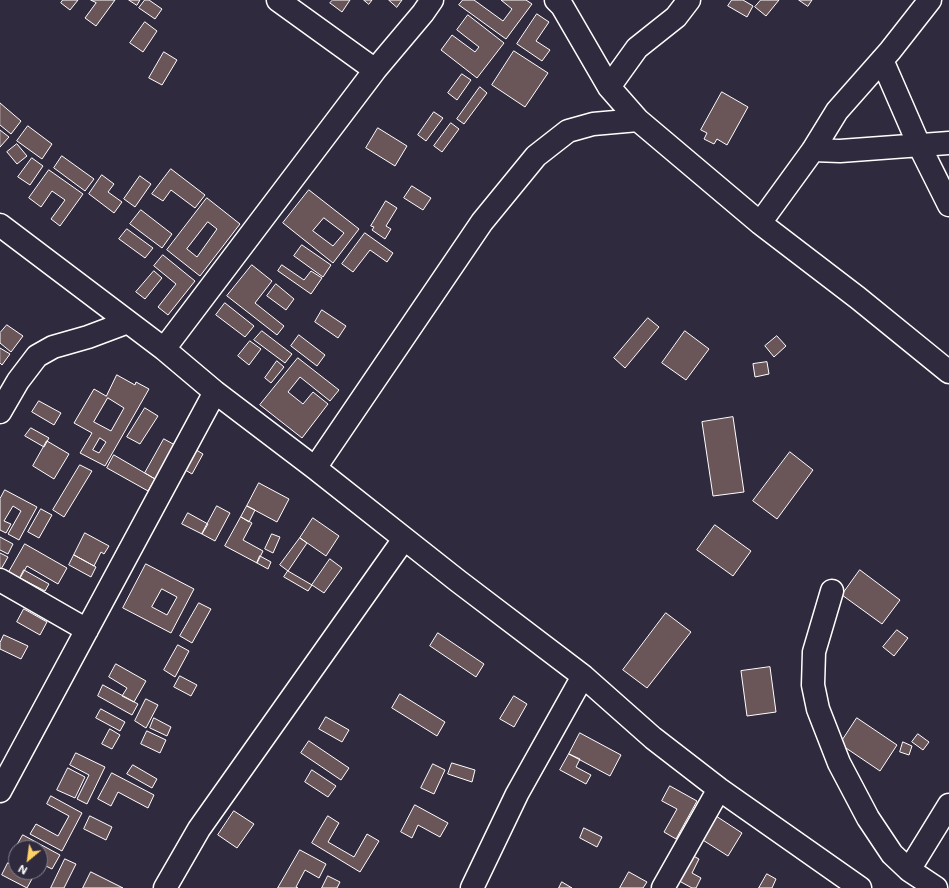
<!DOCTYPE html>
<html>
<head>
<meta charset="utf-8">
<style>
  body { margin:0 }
  #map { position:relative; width:949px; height:888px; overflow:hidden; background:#2f2a3d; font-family:Mali,sans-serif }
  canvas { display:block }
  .north { position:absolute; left:8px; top:840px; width:40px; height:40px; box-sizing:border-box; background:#2f2a3d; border:1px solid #827f8b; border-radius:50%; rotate:209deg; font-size:11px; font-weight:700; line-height:16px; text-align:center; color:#fff }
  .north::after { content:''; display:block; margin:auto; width:14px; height:18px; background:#ffd166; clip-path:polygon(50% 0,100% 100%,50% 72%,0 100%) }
</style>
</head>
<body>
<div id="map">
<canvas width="949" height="888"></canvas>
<div class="north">N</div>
</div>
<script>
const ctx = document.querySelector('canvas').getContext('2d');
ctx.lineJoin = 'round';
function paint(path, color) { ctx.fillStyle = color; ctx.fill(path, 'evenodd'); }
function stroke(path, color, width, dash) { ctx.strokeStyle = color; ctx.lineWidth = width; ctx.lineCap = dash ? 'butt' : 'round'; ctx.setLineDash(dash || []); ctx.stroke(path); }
const building = new Path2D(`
  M63,0H78L70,10L61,3Z
  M91,0H115L96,26L85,18L96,3Z
  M129,0H140L137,5Z
  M145,0H149L162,9L155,19L139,8Z
  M333,0H350L342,12L330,3Z
  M364,0H372L369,4Z
  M389,0H402L397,7Z
  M463,0H474L503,21L512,9L501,0H526L532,4L506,39L459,5Z
  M732,0H743L753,6L747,17L728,6Z
  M761,0H779L766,16L755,7Z
  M799,0H812L808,6Z
  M537,14L549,22L536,41L550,50L542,61L517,44Z
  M468,15L504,43L477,78L441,50L452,35L475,52L479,47L457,30Z
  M145,22L157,31L143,52L130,43Z
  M514,51L548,73L525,107L492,85Z
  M164,52L177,60L162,85L149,78Z
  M462,74L471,80L457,100L448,93Z
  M480,87L487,93L464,124L457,119Z
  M722,92L748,107L727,145L717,139L714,144L704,139L707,133L701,130Z
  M0,103L21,121L11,134L0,125Z
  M434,112L443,118L426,141L418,135Z
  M451,123L459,129L442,152L434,146Z
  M28,126L52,144L42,159L17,141Z
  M378,128L407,146L395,166L366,148Z
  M0,130L9,137L0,147Z
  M17,144L27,156L17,164L7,152Z
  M62,156L94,179L85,191L54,168Z
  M32,158L43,166L30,185L18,177Z
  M171,169L205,195L195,208L171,190L163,201L152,194Z
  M49,170L83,194L60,226L51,219L65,200L52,191L41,207L29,198Z
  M102,175L114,184L108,192L122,202L114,213L89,194Z
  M140,176L151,184L135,207L124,199Z
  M412,186L431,198L423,210L404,198Z
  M309,190L359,229L333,263L283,223ZM324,218L344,233L333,246L313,231Z
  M207,198L240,224L200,276L167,250ZM208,222L217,229L197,257L187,249Z
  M386,201L397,208L386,226L391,229L385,239L372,230L374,227L371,226Z
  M141,210L172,234L162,248L130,224Z
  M127,229L153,248L145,258L119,239Z
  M365,233L393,253L387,262L370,250L353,272L342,264Z
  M302,245L331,265L323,277L294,256Z
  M163,255L195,281L168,315L158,307L176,284L154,266Z
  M252,265L272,281L255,303L284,326L277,335L227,296Z
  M282,265L304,280L311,271L322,278L311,294L278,271Z
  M154,271L162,278L145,299L136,292Z
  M276,284L294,299L286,310L267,296Z
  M225,303L254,326L245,337L216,315Z
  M322,310L346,326L338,338L315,322Z
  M648,318L659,327L625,368L614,358Z
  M7,325L23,336L11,352L0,343V333Z
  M262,331L292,354L285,363L254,340Z
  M685,331L709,349L686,380L662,363Z
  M299,335L325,355L317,366L291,346Z
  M777,336L786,346L774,357L765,346Z
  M250,341L261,349L249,365L238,356Z
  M0,348L10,354L2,365L0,363Z
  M298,358L339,390L330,401L300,377L288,392L303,404L313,392L328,404L302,438L260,405Z
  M277,361L284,367L271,383L265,378Z
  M767,362L769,374L755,377L753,364Z
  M117,375L135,385L136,382L149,389L105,466L80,453L92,433L74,423L94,389L106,396ZM108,398L124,408L111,431L94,422ZM100,438L106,442L99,453L93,450Z
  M39,401L61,413L54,425L32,412Z
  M145,408L158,416L140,444L127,437Z
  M733,417L744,492L713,496L702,422Z
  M31,428L49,438L44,447L25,436Z
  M164,439L175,445L155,479L145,473Z
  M47,441L69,454L54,479L33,466Z
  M193,448L203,454L192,474L182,468Z
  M790,452L813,470L777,519L753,501Z
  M114,455L155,479L148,491L107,468Z
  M80,465L92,471L64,517L53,510Z
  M259,483L289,499L277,522L247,506Z
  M5,490L37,507L19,540L8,534L21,511L13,506L4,521L11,524L6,533L0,530V499Z
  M217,506L230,513L215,541L202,534Z
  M247,506L255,510L249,522L241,517Z
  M41,509L52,515L39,538L28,532Z
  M188,513L208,524L202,534L182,524Z
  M241,517L252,523L243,540L263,551L257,563L225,546Z
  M313,518L339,536L326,556L300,538Z
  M715,525L751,551L733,576L697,550Z
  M85,533L109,546L104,554L101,552L94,566L74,555Z
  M272,534L280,537L273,553L265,549Z
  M0,537L13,544L8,554L0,550Z
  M300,538L307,543L288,571L280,565Z
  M25,544L67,568L58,584L27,566L20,578L9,572Z
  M0,553L8,557L0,571Z
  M74,555L96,567L91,577L69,565Z
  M260,556L271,562L268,569L257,563Z
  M330,559L342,568L324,593L312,585Z
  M146,564L194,589L171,633L123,608ZM162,589L177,597L167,615L152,607Z
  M24,570L49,584L45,591L20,578Z
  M860,570L900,600L882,624L842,595Z
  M288,571L312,585L308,591L284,577Z
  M199,603L211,609L192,643L180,636Z
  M24,609L47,622L40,635L17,622Z
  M666,613L691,632L647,688L623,670Z
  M897,630L908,638L894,656L883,647Z
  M438,633L484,664L476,677L430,646Z
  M4,635L28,646L21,659L0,649V643Z
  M178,645L189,651L175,677L164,670Z
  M116,664L146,681L134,702L122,696L127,688L109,677Z
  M770,667L776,712L747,716L741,671Z
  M180,676L197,685L191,696L174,687Z
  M103,685L138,704L132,715L98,696Z
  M400,694L445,722L437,736L392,708Z
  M514,696L527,704L514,727L500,719Z
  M146,699L158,705L146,728L135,721Z
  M101,709L125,722L120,731L96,718Z
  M326,717L349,730L342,742L319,729Z
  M154,718L171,727L167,736L150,728Z
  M857,718L897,745L880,771L840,744Z
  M110,729L120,735L112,749L102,744Z
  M147,731L166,740L160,753L141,744Z
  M580,733L621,755L610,776L569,754Z
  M918,734L929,742L923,750L912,742Z
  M309,741L349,768L341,780L301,753Z
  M903,742L912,746L909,755L900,752Z
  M76,753L105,767L87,804L77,799L89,775L70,765Z
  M569,754L580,759L576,767L591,775L586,784L560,770Z
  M452,763L475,770L472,782L448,774Z
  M433,764L445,770L434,794L421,788Z
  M133,765L157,779L152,788L127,774Z
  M68,768L85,777L75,798L57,790Z
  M312,770L336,786L328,797L305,782Z
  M112,773L154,795L148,808L118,792L111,806L98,799Z
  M670,786L697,801L676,839L664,832L677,809L662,801Z
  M51,796L82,813L62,851L30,834L36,824L58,836L69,816L47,804Z
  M415,805L448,823L440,837L418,825L412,838L401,832Z
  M234,811L254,824L237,848L218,835Z
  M713,814L742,833L728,856L698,837Z
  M90,816L112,827L106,840L84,829Z
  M328,816L339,823L328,842L354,857L367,834L379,841L360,872L312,843Z
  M584,828L602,837L597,847L580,838Z
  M23,835L60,855L52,869L40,863V848H16V850L15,849Z
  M300,850L326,864L319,878L305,870L296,887L298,888H278Z
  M686,852L699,859L692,873L701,878L696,888H692L672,877Z
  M65,859L76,864L64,888H51Z
  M8,863L16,867V872H24L33,877L27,888L2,875Z
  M91,872L123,888H83Z
  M629,872L647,882L643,888H620Z
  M767,874L776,879L772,888H759Z
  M328,876L340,882L337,888H322Z
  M562,882L572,888H559Z`);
paint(building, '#6a5559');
stroke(building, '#fff', 1);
const minor = new Path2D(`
  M278,0L375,70
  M556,0L562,6L609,87L638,120L760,223L858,298L949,372
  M882,60L919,145L949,205
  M609,87L637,48L676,17L689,0
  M813,150L840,151L949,143
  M760,223L813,150L837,111L890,51L930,0
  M0,225L164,349L215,392L315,468L458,581L583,676L653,738L719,789L860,888
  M164,349L375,70L423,13L432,0
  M0,412L18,381L37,356L53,347L88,337L128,322
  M315,468L482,222L536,156L568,131L593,124L638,120
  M0,580L87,630
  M832,591L814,652L813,685L818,709L839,763L868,818L892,854L909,870L936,888
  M0,791L215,392
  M909,870L949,805
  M165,888L199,829L404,539
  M472,888L517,794L583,676
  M663,888L719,789`);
stroke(minor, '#fff', 25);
stroke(minor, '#2f2a3d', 22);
</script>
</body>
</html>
